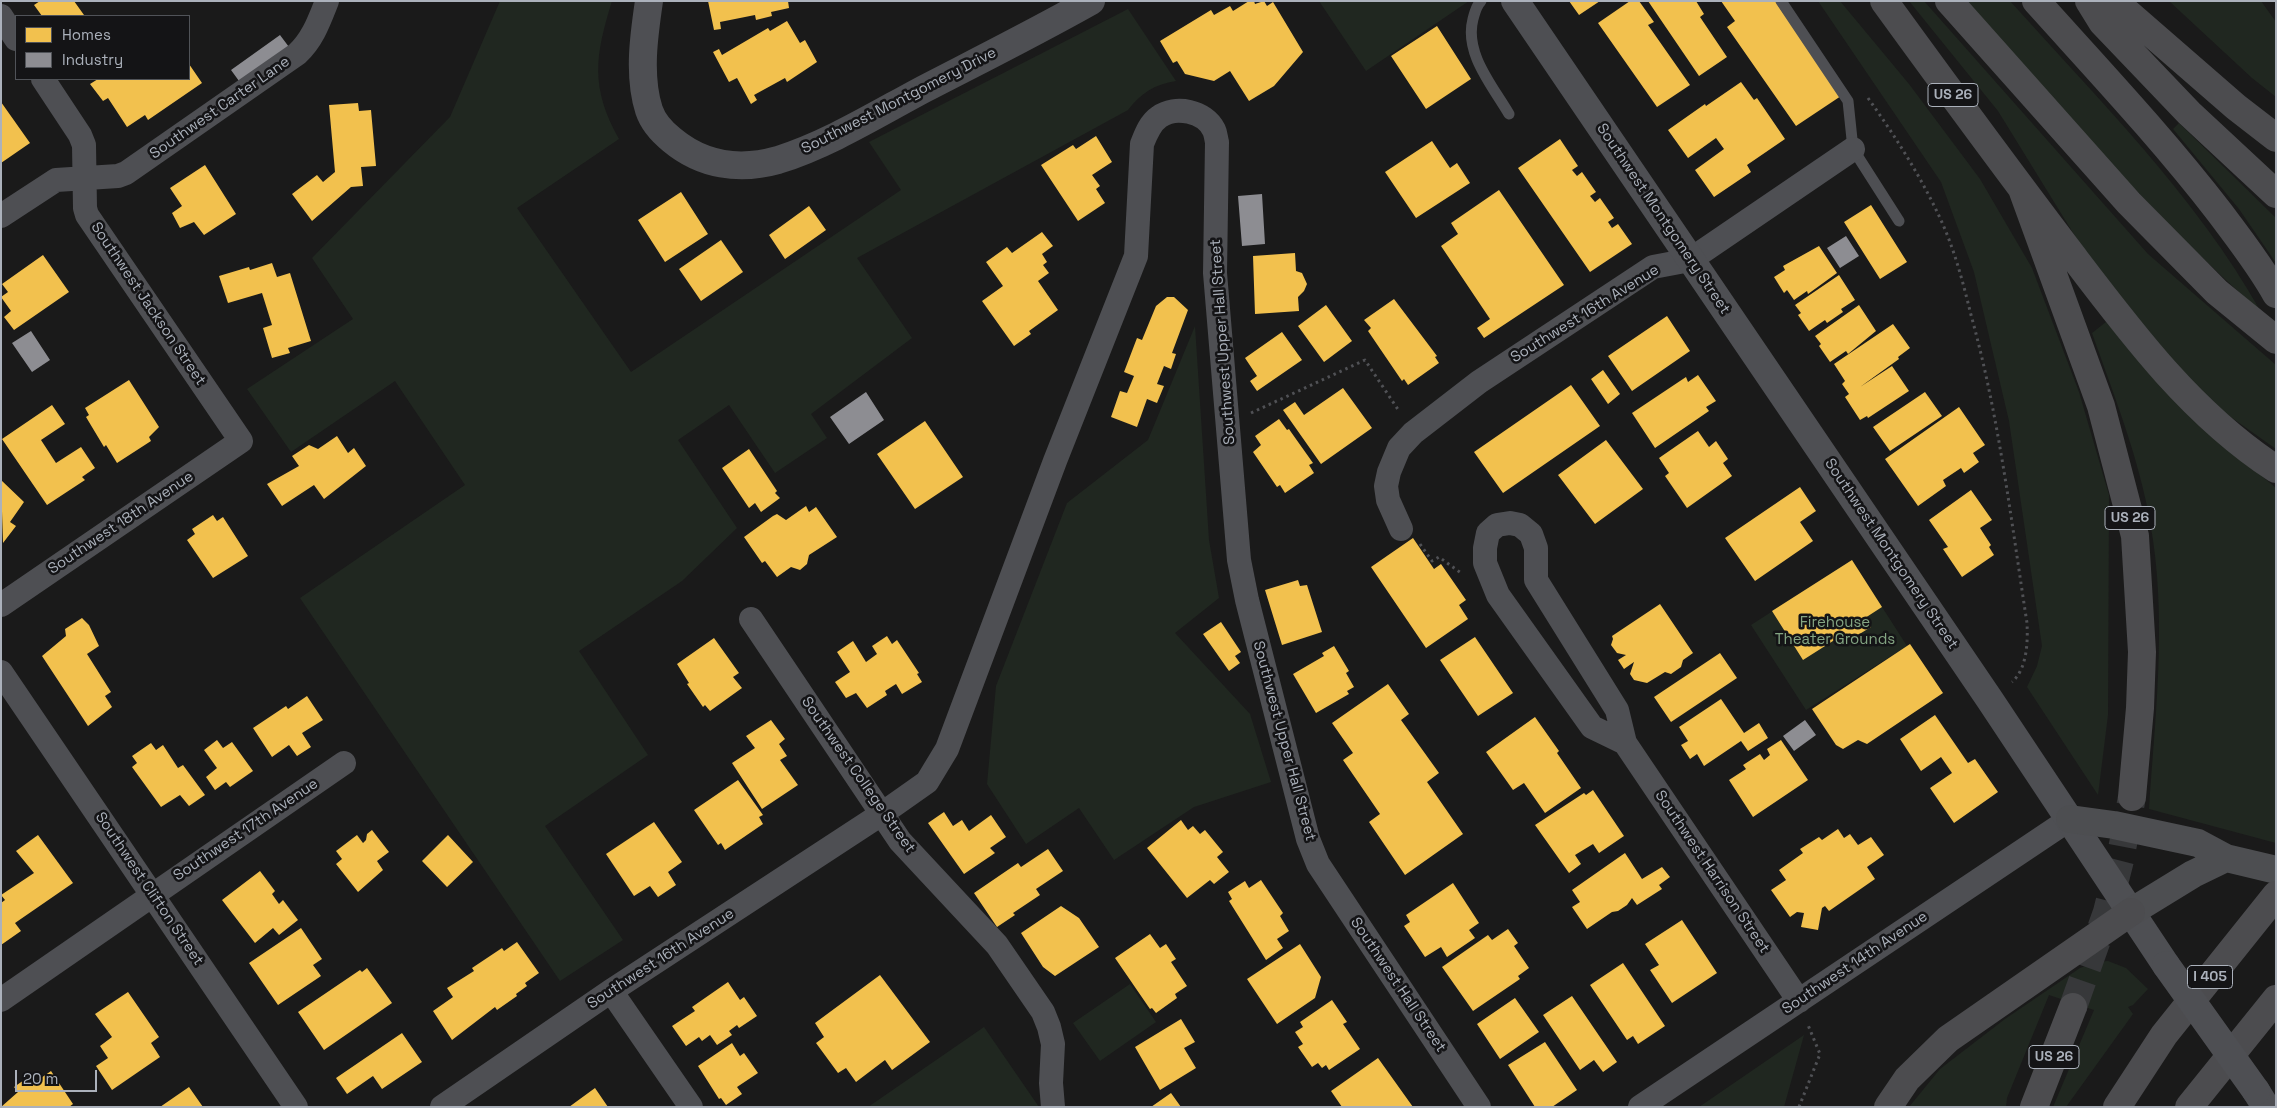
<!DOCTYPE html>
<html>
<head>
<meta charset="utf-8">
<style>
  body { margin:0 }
  #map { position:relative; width:2277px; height:1108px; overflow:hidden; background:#1a1a1a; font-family:"Space Grotesk",sans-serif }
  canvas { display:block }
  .frame { position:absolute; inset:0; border:2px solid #abb1bb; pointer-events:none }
  .legend { position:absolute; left:15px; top:15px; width:175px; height:65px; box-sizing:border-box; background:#141416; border:1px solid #505358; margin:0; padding:6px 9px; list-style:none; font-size:15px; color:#abb1bb }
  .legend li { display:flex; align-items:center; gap:10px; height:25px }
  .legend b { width:25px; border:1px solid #505358 }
  .scale { position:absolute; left:15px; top:1070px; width:82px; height:22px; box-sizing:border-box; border:2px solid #abb1bb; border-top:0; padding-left:6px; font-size:15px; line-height:18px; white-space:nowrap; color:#abb1bb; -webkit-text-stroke:4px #141416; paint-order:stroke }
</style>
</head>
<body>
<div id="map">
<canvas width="2277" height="1108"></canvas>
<div class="frame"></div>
<ul class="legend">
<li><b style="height:14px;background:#f2c14e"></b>Homes</li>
<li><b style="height:14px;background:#8d8d92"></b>Industry</li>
</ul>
<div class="scale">20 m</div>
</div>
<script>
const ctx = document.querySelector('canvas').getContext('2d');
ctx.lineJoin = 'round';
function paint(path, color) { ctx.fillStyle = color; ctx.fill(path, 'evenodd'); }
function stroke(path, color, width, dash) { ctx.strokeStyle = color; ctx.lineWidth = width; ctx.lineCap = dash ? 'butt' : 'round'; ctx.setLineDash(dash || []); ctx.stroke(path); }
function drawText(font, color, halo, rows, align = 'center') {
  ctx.font = font + ' "Space Grotesk",sans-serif'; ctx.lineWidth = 5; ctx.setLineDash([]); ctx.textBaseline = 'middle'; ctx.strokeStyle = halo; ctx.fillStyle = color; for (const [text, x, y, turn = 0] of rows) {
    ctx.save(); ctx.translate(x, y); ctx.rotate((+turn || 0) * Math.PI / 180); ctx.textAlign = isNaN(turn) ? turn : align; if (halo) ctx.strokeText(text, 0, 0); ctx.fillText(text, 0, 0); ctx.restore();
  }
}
paint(new Path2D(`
  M500,1H612C595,56 590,87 619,139L517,208L631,372L901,190L869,142L1128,9L1176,81C1155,84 1141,93 1128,110L857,258L912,338L811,414L827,438L775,473L729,405L678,440L737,528L682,581L579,651L648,755L545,826L623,940L560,981L300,598L465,485L395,381L291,452L247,389L353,319L312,258L450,117Z
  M1319,1H1469L1366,71Z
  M1818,1H1840L1909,84L1980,179L2032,268L2079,392L2109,495L2108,715L2098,795L2027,687L2037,666L2042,646L2009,421L1974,272L1941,182Z
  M1909,1H1924L2148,254L2276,365V449L2218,408L2149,338L2104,283L1998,111Z
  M1965,1H2010C2098,99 2196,196 2261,312C2154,217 2060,108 1965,1Z
  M2169,1H2261L2276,22V97L2252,78Z
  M2179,123L2276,218V263L2239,209L2173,129Z
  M2106,322L2205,428L2276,488V843L2149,809C2155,719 2166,629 2153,540C2143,468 2116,401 2092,333Z
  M1195,326L1209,540L1219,598L1175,633L1250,714L1271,782L1194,807L1114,860L1079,808L1026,844L987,784L996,686L1067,503L1148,440Z
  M1852,560L1907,646L1806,710L1751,625Z
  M2108,961L2126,968L2148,989L2133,1005L2128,1007L2133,1014L2066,1107H2053L2094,1010L2049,995L2007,1098L2006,1107H1909L1940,1069L2005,1019L2080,968L2096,962Z
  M1130,984L1156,1022L1100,1061L1073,1023Z
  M984,1027L1039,1107H868Z
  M1804,1035L1784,1107H1699Z`), '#202720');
paint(new Path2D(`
  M40,1H74L84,15L42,16L34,5Z
  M708,1H788L789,8L771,12L772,16L756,20L755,15L720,22L721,29L714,30Z
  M1249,1H1254L1255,4L1264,1L1267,6L1273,2L1303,52L1274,86L1249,101L1230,71L1214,81L1185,74L1177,61L1173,63L1160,41L1211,10L1214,15L1230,6L1233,11Z
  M1569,1H1600L1579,15Z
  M1630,1H1639L1654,22L1648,25L1690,85L1657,107L1598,23Z
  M1648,1H1696L1704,14L1700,17L1727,57L1699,76Z
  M1721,1H1775L1841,96L1796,126L1727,27L1735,21Z
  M787,21L800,43L805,40L817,62L787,82L785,78L754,95L757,100L751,104L737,78L729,82L713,52L719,49L722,55L768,28L770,31Z
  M1437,26L1471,79L1426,109L1391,56Z
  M189,64L202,83L148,120L145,115L127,127L108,98L103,101L90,84L98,79H189Z
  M1741,82L1754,100L1757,98L1785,139L1747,165L1751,172L1714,197L1695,170L1724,149L1716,138L1688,158L1668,130L1705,104L1706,106Z
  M1,102L30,143L1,163Z
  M358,103L359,111L371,110L376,166L361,167L363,186L351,187L312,221L292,194L317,175L323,182L335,172L329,105Z
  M1096,136L1112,162L1092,175L1100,186L1096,189L1105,203L1078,221L1041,165L1073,145L1076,149Z
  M1560,139L1578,166L1572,170L1577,176L1582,172L1596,192L1590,196L1595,202L1600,198L1614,218L1608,222L1612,228L1618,224L1632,244L1590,272L1518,168Z
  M1432,141L1450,168L1457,163L1470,183L1416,218L1385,172Z
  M205,165L236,214L204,235L194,222L180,228L172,213L182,206L170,188Z
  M1499,190L1564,285L1484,338L1477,328L1490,319L1441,246L1458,234L1451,223Z
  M681,192L708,234L665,262L638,220Z
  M1871,205L1907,262L1880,279L1844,222Z
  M809,206L826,230L785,259L769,235Z
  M1042,232L1053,246L1042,254L1047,262L1043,265L1049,273L1038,281L1058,310L1029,331L1031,334L1014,346L982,301L1003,286L986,262L1007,247L1012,253Z
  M721,240L743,272L701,301L679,269Z
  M1819,246L1837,273L1808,294L1807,291L1794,300L1787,290L1784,293L1774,277L1785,270L1783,266Z
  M1295,253L1296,271L1302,273L1307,284L1304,291L1298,297L1299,311L1255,314L1253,256Z
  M43,255L69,292L14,330L4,317L11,311L1,297L8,292L2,284Z
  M272,263L277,277L290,273L311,341L288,348L290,353L272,358L263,328L272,325L262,293L228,303L219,276L249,267L250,270Z
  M1839,275L1855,300L1841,309L1843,312L1827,323L1825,320L1809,331L1798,315L1801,313L1795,305Z
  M1167,297H1174L1188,310L1172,353L1176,354L1171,369L1164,366L1157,384L1164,386L1157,403L1147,399L1137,427L1111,417L1120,391L1127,393L1134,376L1124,372L1137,338L1142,340L1156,306Z
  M1394,299L1437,356L1435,357L1439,363L1408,385L1404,379L1402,381L1368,331L1371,328L1364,320Z
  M1326,305L1352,341L1324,362L1298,326Z
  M1859,305L1876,331L1848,354L1846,351L1830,362L1819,346L1821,344L1815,336Z
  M1667,316L1690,351L1632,391L1608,356Z
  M1893,324L1910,348L1898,357L1899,359L1860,387L1892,366L1909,391L1868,418L1867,416L1860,420L1845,397L1849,394L1842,384L1845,381L1834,364Z
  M1282,332L1302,360L1257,391L1250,381L1257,376L1245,358Z
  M1603,370L1620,394L1608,404L1591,379Z
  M1698,375L1716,401L1706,407L1709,411L1655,448L1632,413L1686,377L1688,382Z
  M129,380L159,427L149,437L151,441L117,463L106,445L104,447L86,417L89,415L85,408Z
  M1571,385L1600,426L1503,493L1474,452Z
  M1343,388L1372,428L1321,464L1283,410L1295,402L1304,415Z
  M1925,392L1942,416L1890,451L1873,427Z
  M52,405L65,424L41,440L56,463L81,447L95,468L82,477L85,480L47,505L2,439Z
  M1959,407L1985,445L1973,453L1979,462L1964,473L1961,468L1943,480L1946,486L1918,506L1885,459Z
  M1279,419L1287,430L1289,429L1291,432L1313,463L1309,465L1314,473L1285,493L1280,485L1277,487L1253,452L1261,445L1255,436Z
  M925,421L963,477L915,509L877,454Z
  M1698,431L1709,447L1716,441L1728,459L1723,463L1732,476L1687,508L1665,476L1669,473L1659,458Z
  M337,436L348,453L354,448L366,466L324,499L314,485L282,506L267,484L299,466L292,456L309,445L318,449Z
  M1606,440L1643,489L1595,524L1558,475Z
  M749,449L777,491L775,493L780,498L761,512L755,503L749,508L722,468Z
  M1,480L24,502L10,522L16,526L3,543Z
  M1800,487L1816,511L1800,522L1813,541L1755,581L1725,538Z
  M1971,490L1992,520L1980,528L1991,545L1989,547L1994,555L1962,577L1943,549L1948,547L1929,520Z
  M806,506L809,512L816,507L837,537L809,555L807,564L800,570L791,567L777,577L765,561L762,563L744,537L773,516L777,514L786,520Z
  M213,515L217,521L223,517L248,556L213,578L187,540L195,534L192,529Z
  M1413,538L1434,569L1441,564L1466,600L1459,605L1468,619L1426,648L1371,567Z
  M1852,560L1882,607L1865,618L1871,627L1848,641L1844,634L1803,660L1772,611Z
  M1298,580L1300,586L1307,585L1322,632L1282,645L1265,590Z
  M1660,604L1693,653L1683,660L1681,667L1671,674L1665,672L1647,683L1634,680L1630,674L1634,662L1624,669L1618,660L1626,655L1617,653L1611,645L1613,639L1612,636Z
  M82,618L89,625L99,646L87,654L111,692L105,696L112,707L88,726L42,656L66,636L65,629Z
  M1221,622L1241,652L1235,656L1240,663L1229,671L1203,634Z
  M887,636L892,644L897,640L919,673L917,674L922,682L902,694L896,684L885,691L887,695L867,708L856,693L846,698L835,682L850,672L837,652L853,641L866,662L877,654L872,646Z
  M1475,637L1513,693L1478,716L1440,660Z
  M714,638L739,673L733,677L742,688L710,711L705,705L703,707L687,684L689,683L677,664Z
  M1910,644L1943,693L1867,744L1858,740L1843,749L1836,745L1812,709Z
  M1334,646L1349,671L1346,673L1354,687L1347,691L1349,694L1316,713L1293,674L1324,656L1322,653Z
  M1720,653L1737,678L1671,722L1654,697Z
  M1388,684L1409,714L1401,720L1439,773L1427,782L1463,834L1405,875L1369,822L1380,814L1343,760L1353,753L1332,723Z
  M307,696L323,720L302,733L311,747L297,756L289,745L272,757L253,728L286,706L288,709Z
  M1721,699L1744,733L1759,723L1768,738L1748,751L1741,741L1704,766L1697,754L1690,759L1681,745L1688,741L1679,727Z
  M1935,715L1968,763L1975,759L1998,792L1954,823L1930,788L1952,773L1941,757L1921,771L1900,739Z
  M1535,717L1559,751L1557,753L1581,788L1545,813L1524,783L1513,790L1486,752Z
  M771,720L785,739L779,744L787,756L780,760L798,785L762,809L732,763L755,748L746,736Z
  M217,740L223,748L232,742L253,771L230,787L226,782L215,790L206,777L217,768L204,750Z
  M1781,740L1808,780L1753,817L1729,780L1746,769L1743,765L1760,754L1764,760L1770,755L1767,749Z
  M151,743L156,750L163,745L178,768L183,765L205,795L189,806L180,795L161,807L132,767L137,763L132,756Z
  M738,780L763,815L759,817L763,824L725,850L721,843L718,845L694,810Z
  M1593,790L1624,836L1599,853L1593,844L1575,855L1581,864L1569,873L1535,825L1584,793L1586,795Z
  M944,812L953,826L962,820L969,831L991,815L1006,837L990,848L995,853L964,874L928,823Z
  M1181,820L1188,830L1193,826L1200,834L1205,830L1223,852L1217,857L1229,872L1214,884L1210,880L1187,898L1147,848Z
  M654,822L682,862L668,872L676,885L658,897L650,886L634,896L606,854Z
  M1838,829L1844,838L1850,834L1858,845L1871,837L1884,855L1867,867L1875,879L1829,911L1825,906L1822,908L1818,930L1801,927L1804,913L1797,912L1790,917L1771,890L1786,880L1779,870L1803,853L1800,849L1819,837L1822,840Z
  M372,830L389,852L377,861L383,870L358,892L336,864L342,859L336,851L357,835L363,843L366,840L367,834Z
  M38,835L73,883L15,923L21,931L1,945V903L5,900L1,895L34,873L16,851Z
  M448,835L473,862L447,887L422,861Z
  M1048,849L1063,871L1036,889L1040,895L1013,913L1015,915L997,927L974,893L1018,863L1021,867Z
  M1625,853L1642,879L1662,867L1670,877L1659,885L1662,889L1637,905L1632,898L1627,905L1618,911L1612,912L1587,929L1572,907L1580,902L1572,890Z
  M260,871L275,891L272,894L279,904L283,900L298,920L279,935L273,928L255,943L222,900Z
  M1261,880L1283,913L1280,916L1289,931L1277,939L1283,948L1266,960L1229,901L1232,899L1228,892L1245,881L1249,888Z
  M1453,883L1479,923L1469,930L1475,938L1447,957L1441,947L1425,957L1404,926L1410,922L1406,915Z
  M1061,906L1079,918L1099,947L1055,976L1043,967L1021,933Z
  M1682,920L1717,973L1672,1003L1650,970L1659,965L1645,944Z
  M301,928L322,959L313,965L321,976L278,1005L249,963Z
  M1508,929L1518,943L1514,946L1529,968L1518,976L1520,979L1473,1011L1442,967L1488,935L1492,940Z
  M1150,934L1160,948L1166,944L1176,959L1171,962L1187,986L1175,994L1177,998L1156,1013L1152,1008L1150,1009L1115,958Z
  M517,942L539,973L525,983L527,986L516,994L517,996L497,1010L495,1007L452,1040L433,1011L453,997L447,988L474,971L472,968L502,948L504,951Z
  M1300,944L1321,977L1315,998L1277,1024L1247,979Z
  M1623,963L1665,1026L1638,1044L1633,1036L1627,1040L1590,985Z
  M367,968L392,1003L324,1050L298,1012L360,970L362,972Z
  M880,975L930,1042L892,1070L885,1060L856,1082L846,1068L838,1073L816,1043L824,1037L815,1023Z
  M728,982L740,1000L744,997L757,1016L739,1028L737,1025L729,1031L732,1035L717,1045L710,1035L702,1041L699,1037L686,1046L672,1026L695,1011L692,1007Z
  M128,992L159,1037L151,1043L160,1057L112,1090L96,1066L108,1058L100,1046L112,1037L95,1014Z
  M1572,996L1617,1062L1603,1072L1594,1060L1580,1070L1543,1015Z
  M1515,998L1539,1032L1500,1059L1477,1024Z
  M1332,1000L1347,1022L1343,1024L1360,1049L1329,1070L1326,1065L1322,1068L1318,1063L1312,1067L1298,1047L1303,1044L1295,1032L1303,1027L1300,1022Z
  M1181,1019L1195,1042L1184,1048L1196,1068L1160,1090L1135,1047Z
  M402,1033L422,1062L382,1089L373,1076L347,1094L336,1078Z
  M1545,1042L1577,1090L1552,1107H1535L1508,1065Z
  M732,1043L740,1056L744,1053L758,1073L737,1087L742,1094L726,1105L721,1098L719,1099L698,1066Z
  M1378,1058L1413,1107H1342L1331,1091Z
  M51,1071L73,1104L69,1107H1L18,1092L14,1087L27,1078L31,1085Z
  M189,1087L203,1107H160Z
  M595,1088L608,1107H569Z
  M1171,1093L1181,1107H1151Z`), '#f2c14e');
paint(new Path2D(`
  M280,35L289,47L239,81L231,70Z
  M1262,194L1265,244L1242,246L1238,196Z
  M1846,236L1859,256L1840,268L1827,248Z
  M31,331L50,360L32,372L12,343Z
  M866,392L884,420L849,444L830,417Z
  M1805,720L1816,735L1794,751L1783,736Z`), '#8d8d92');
stroke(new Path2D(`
  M2073,1007L2107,912L2120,860L2132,797`), '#37383a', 28, [28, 14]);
stroke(new Path2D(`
  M1868,98C1895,136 1920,175 1940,218C1954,248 1963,282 1971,315C1999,416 2011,520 2027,623C2028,642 2027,669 2012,682
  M1251,413L1365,360L1399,411
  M1420,544L1432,561L1439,557L1461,573
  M1799,1107L1820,1054L1808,1025`), '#505155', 3, [2.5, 4]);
stroke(new Path2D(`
  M1481,1C1476,6 1475,12 1473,19C1464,53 1492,85 1509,114
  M1781,1L1848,101L1853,149L1899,221`), '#4e4f53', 11);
stroke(new Path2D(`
  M1,16L16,39
  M1,216L56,180L118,176L126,173L297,54C313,39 319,21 327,1
  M1510,523L1520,525L1531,534L1536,548V580L1617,710L1625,743L1592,727L1498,595L1485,563V548L1488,533L1497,525Z
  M1401,529L1388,500L1386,486L1389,472L1399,448L1413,433L1479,382L1653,267L1690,260L1853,149
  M1,605L241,441L87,215L85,208L84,145L80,135L43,79
  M751,619L900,841L997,945L1043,1012L1049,1027L1053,1044L1051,1083L1053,1107
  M1,672L296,1107
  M1625,743L1799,1001
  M611,991L691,1107
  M1,1000L344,763
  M442,1107L611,991L883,813L927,782L947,749L1055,461L1136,256L1142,144C1146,134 1150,123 1159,117C1175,105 1205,111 1214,130C1216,134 1216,139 1217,142L1215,273L1239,560L1247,600L1308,839L1318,864L1479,1107
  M1640,1107L2070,819`), '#4e4f53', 24);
stroke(new Path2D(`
  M649,1C644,35 638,76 649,110C653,122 662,132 672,140C702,165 739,171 778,160C829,144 877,114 924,89C980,60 1036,32 1091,1
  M1515,1L1990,700L2166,965
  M2256,1091L2266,1107`), '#4e4f53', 28);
stroke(new Path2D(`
  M2070,819L2114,825L2198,843L2226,858
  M2131,912L2193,874L2226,858L2276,870`), '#4d4e51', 28);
stroke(new Path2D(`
  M1884,1C1945,85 2006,168 2069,251C2129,330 2191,414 2276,469
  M1949,1L2129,203L2217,292L2276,340
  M2036,1C2099,71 2163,139 2220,213C2240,240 2260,265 2276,294
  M2089,1L2102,22L2189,113L2276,194
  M2114,1L2236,107L2276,138
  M2022,189L2101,406L2135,536L2142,652L2140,708L2132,797
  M1888,1107L1907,1079L1948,1039L2131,912
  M2034,1107L2073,1007
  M2117,1107L2164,1035L2276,895
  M2189,1107L2276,999`), '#4c4c4f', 28);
stroke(new Path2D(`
  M2166,965L2256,1091`), '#4e4f53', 28);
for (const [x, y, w] of [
  [1953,95,50],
  [2130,518,50],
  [2210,977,45],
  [2054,1057,50]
]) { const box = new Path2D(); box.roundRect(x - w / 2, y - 11.5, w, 23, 4); ctx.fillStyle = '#141416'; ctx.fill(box); stroke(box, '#abb1bb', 1); }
drawText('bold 14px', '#abb1bb', null, [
  ["US 26",1953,95],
  ["US 26",2130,518],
  ["I 405",2210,977],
  ["US 26",2054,1057]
]);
drawText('15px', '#abb1bb', '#141416', [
  ["Southwest Montgomery Drive",899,101,-27],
  ["Southwest Carter Lane",220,108,-35],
  ["Southwest Montgomery Street",1663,219,56],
  ["Southwest Jackson Street",148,304,56],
  ["Southwest 16th Avenue",1585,314,-32],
  ["Southwest Upper Hall Street",1223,342,-94],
  ["Southwest 18th Avenue",121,523,-34],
  ["Southwest Montgomery Street",1891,554,56],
  ["Southwest Upper Hall Street",1284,741,75],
  ["Southwest College Street",858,775,55],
  ["Southwest 17th Avenue",246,830,-34],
  ["Southwest Harrison Street",1712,872,56],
  ["Southwest Clifton Street",149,889,56],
  ["Southwest 16th Avenue",661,959,-33],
  ["Southwest 14th Avenue",1855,963,-34],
  ["Southwest Hall Street",1398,985,56]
]);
drawText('15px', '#84a583', '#141416', [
  ["Firehouse",1835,623],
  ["Theater Grounds",1835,640]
]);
</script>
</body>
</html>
